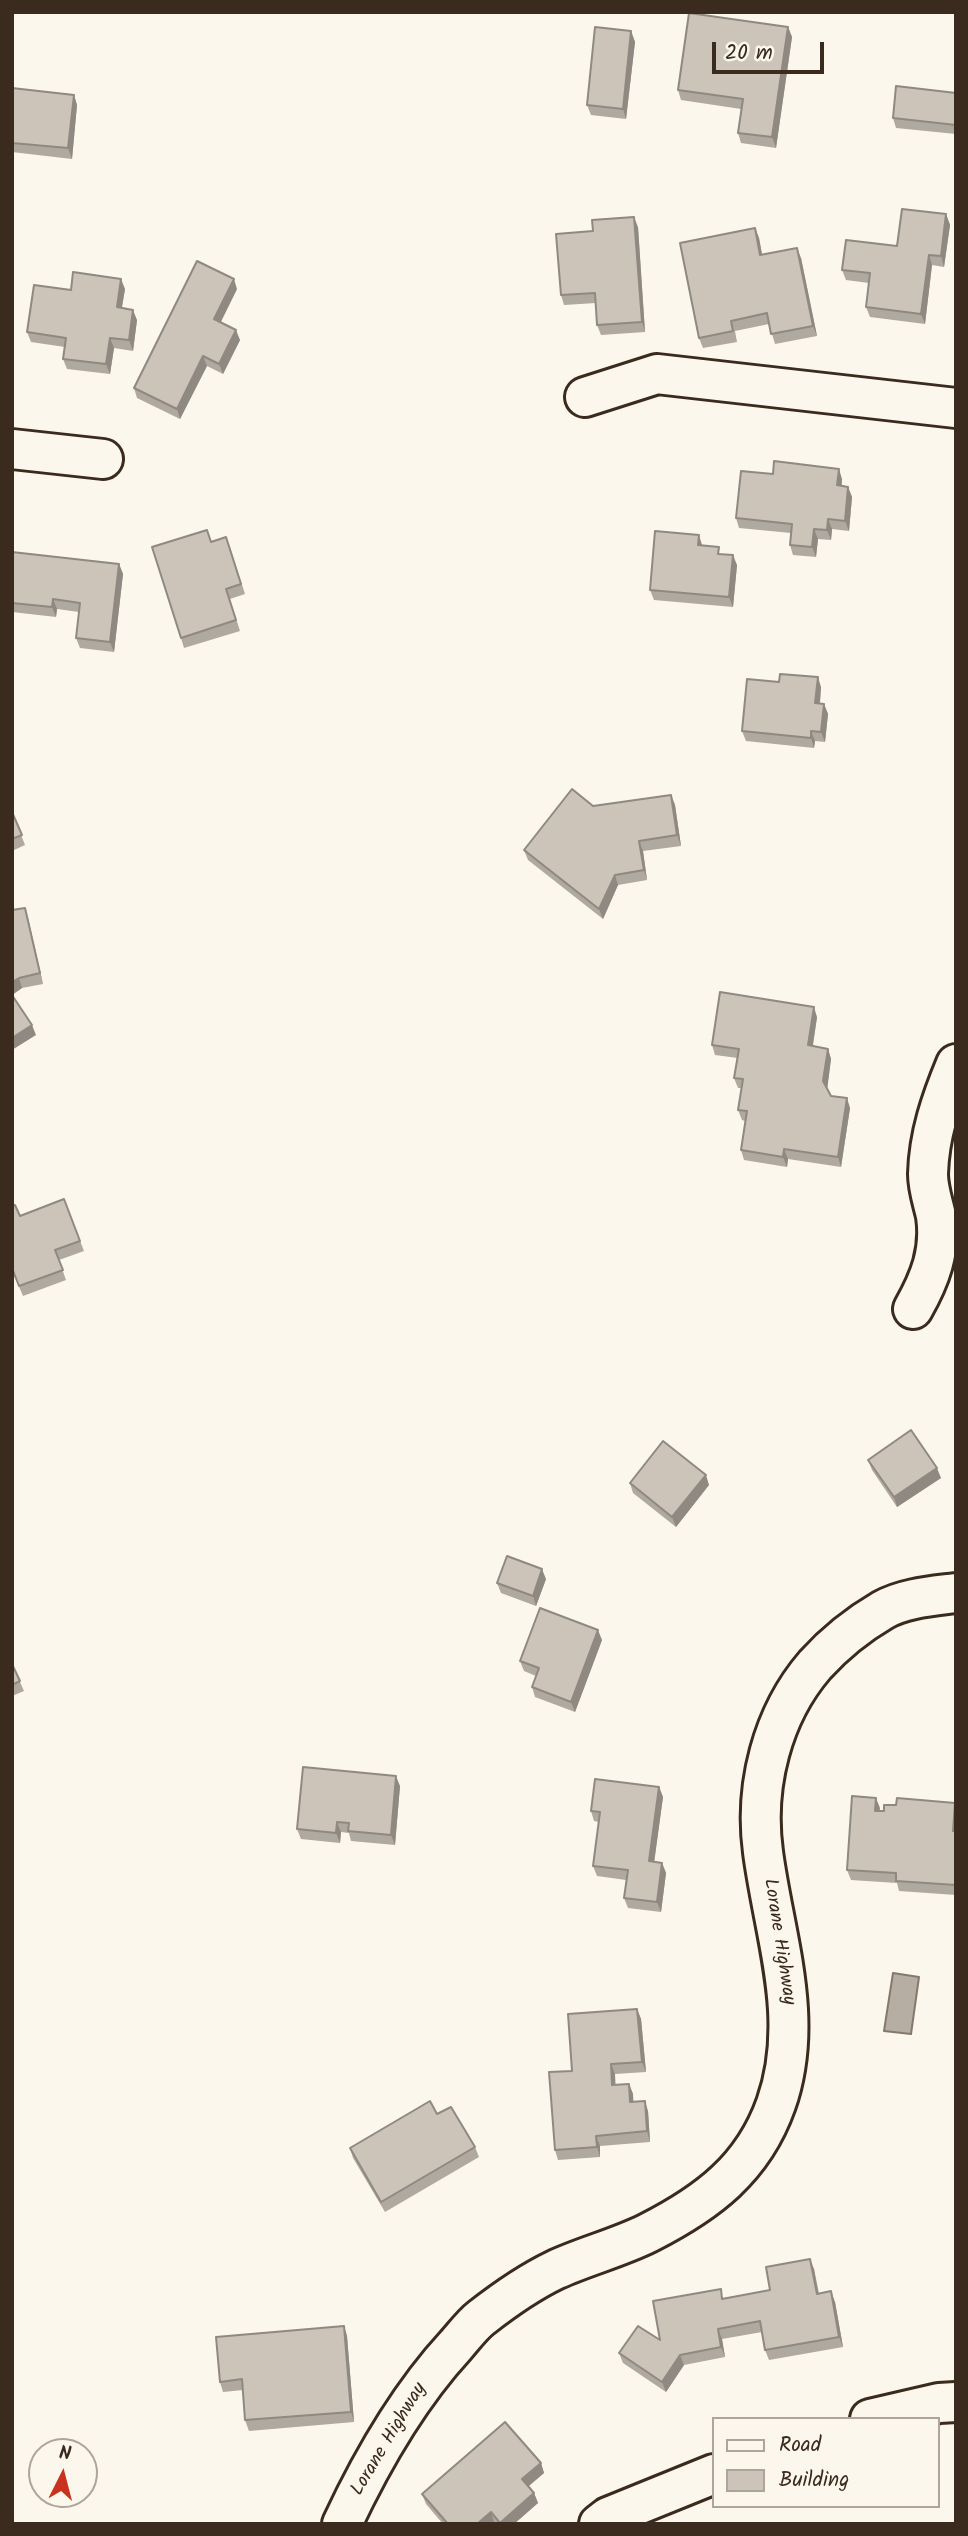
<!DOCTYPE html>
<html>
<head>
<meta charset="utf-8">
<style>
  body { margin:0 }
  #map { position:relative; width:968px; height:2536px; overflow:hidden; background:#fbf7ec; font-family:Kalam,sans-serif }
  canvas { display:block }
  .frame { position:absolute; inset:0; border:14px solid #3b2a1e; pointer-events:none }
  .legend { position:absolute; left:712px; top:2417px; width:228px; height:91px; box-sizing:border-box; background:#fbf7ec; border:2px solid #aea59a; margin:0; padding:9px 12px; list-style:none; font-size:21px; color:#3b2a1e }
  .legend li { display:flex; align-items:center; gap:14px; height:35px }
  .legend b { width:35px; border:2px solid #aea59a }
  .north { position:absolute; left:28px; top:2438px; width:70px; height:70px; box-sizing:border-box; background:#fbf7ec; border:2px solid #aea59a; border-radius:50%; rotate:6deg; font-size:19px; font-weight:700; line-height:28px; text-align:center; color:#3b2a1e }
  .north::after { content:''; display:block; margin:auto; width:24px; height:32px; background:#c8321e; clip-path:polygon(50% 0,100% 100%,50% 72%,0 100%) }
  .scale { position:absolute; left:712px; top:42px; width:112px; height:32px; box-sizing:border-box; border:4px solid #3b2a1e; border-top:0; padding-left:9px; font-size:21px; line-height:24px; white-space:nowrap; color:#3b2a1e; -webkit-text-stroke:5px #fbf7ec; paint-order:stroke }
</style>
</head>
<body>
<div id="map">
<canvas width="968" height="2536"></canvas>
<div class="frame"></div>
<ul class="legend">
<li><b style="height:9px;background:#fbf7ec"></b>Road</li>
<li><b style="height:19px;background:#ccc4b9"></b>Building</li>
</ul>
<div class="north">N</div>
<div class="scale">20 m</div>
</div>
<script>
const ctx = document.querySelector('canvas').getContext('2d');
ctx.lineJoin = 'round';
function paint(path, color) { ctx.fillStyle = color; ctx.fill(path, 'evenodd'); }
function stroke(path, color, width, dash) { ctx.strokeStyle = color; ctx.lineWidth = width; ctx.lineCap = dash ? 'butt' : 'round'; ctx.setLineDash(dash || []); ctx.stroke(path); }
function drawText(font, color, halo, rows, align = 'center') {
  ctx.font = font + ' Kalam,sans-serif'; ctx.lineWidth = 6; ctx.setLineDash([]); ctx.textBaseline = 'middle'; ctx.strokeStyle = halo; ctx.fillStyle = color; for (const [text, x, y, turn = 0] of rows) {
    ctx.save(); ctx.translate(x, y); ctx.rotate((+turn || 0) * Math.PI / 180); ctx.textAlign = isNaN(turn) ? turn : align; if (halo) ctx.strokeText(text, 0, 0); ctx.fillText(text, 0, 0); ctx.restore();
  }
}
const water = new Path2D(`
  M893,1973L919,1977L911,2034L884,2031Z`);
paint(water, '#b6aea2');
stroke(water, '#85796d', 2);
const minor = new Path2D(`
  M585,397L657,374L956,408
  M12,449L103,459
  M913,1309C930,1279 941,1251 936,1216C933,1202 928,1189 928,1174C929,1135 941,1100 956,1064
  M870,2419L939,2403L956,2402
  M342,2524C372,2460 408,2397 456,2345C464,2336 472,2325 481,2318C504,2300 528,2283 555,2270C585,2256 618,2248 648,2233C707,2203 753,2169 776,2104C806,2019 774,1936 763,1852C754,1786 772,1715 815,1665C834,1644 859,1624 883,1610C904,1598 933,1596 956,1593
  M599,2524L608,2517L714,2474`);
stroke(minor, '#3b2a1e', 44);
stroke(minor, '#fbf7ec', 38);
paint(new Path2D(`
  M788,27L792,37L776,148L741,143L738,133L741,109L681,100L678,90Z
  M631,31L635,42L626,119L591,115L587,105Z
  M12,88L74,95L77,105L72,159L12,152Z
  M956,93V134L896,128L893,118Z
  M946,214L950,225L944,267L932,265L925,324L870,317L866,307L869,283L846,280L842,270L897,246Z
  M638,227L645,332L601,335L597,325L596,303L564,305L561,295L593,231Z
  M755,228L759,238L762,255L801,258L817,336L775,344L769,324L735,331L737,342L703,348L699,338Z
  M125,289L122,308L137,320L133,351L114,348L110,374L67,369L63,359L65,347L31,342L27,332L71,290Z
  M237,289L221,322L240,340L223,374L207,366L180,419L137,398L134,388Z
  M773,474L842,479V486L848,487L852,497L849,531L832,529L831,540L818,539L816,557L793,555L790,545L791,533L739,528L736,518Z
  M211,541L230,547L245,594L230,599L240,631L184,648L181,638Z
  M702,545L721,554L737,565L733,607L654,600L650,590Z
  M12,552L119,564L123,574L114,652L80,648L76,638L79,612L57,609L56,617L12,612Z
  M821,687L820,704H824L828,714L825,742L815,741L814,748L746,741L742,731Z
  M671,795L675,805L681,846L643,851L647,880L618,885L603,919L528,860L524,850L593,806Z
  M12,812L25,845L12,851Z
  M25,908L28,918L43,984L22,988L12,995Z
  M817,1017L813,1046L828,1049L831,1059L827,1088L831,1096L850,1108L841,1167L788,1159L787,1167L744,1160L741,1150L745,1121L742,1120L738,1110L742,1088H738L734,1078L738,1058L715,1055L712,1045Z
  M64,1199L84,1251L59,1260L66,1280L23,1296L15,1277L12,1278V1206L20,1216Z
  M868,1460L941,1478L897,1507L872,1470Z
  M630,1483L709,1485L676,1527L633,1493Z
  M546,1579L536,1606L501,1593L497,1583Z
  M602,1640L575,1712L535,1697L532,1687L536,1676L524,1671L520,1661Z
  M12,1664L24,1691L12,1696Z
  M400,1786L395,1845L351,1841L349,1833L341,1832L340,1843L301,1839L297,1829Z
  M659,1787L663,1797L654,1861L662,1863L666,1873L661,1912L628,1908L624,1898L626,1880L597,1876L593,1866L599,1822L594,1821L591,1811Z
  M896,1805H956V1895L899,1891L897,1883L851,1880L847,1870L880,1808L879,1811H884Z
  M637,2009L641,2019L646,2072L615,2074V2085L629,2084L633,2094V2101L648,2111L650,2142L600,2146V2157L558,2160L555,2150L572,2071Z
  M437,2114L475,2147L479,2157L385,2212L353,2158L350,2148Z
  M814,2269L819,2293L835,2302L843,2347L769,2360L765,2350L762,2332L722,2339L725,2357L684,2365L666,2392L623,2363L619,2353L660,2340L724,2298L770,2290Z
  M344,2326L347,2336L354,2422L249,2431L245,2420L243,2390L223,2392L220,2382Z
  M541,2463L544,2473L529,2486L534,2493L538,2503L514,2524H496L494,2522L492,2524H443L426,2504L422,2494Z`), '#afa99f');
paint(new Path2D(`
  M788,27L792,37L776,148L772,137Z
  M631,31L635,42L626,119L623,109Z
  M74,95L77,105L72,159L68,148Z
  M946,214L950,225L944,267L941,256Z
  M634,217L638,227L645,332L642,322Z
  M755,228L759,238L764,265L760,255Z
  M797,248L801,258L817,336L813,326Z
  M929,255L932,265L925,324L921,314Z
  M121,279L125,289L120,317L117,307Z
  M234,279L237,289L217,329L214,319Z
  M133,310L137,320L133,351L129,340Z
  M236,330L240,340L223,374L219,364Z
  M110,338L114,348L110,374L106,364Z
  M203,356L207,366L180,419L177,409Z
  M839,469L842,479L840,496L837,485Z
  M848,487L852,497L849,531L845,521Z
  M828,519L832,529L831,540L827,530Z
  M814,529L818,539L816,557L812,547Z
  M699,535L702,545L701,555L698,545Z
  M733,555L737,565L733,607L729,597Z
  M119,564L123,574L114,652L110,642Z
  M53,599L57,609L56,617L52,607Z
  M818,677L821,687L819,713L815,703Z
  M824,704L828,714L825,742L821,732Z
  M811,731L815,741L814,748L811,738Z
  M671,795L675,805L681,846L677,835Z
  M639,841L643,851L647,880L644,870Z
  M615,875L618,885L603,919L599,909Z
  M25,908L28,918L43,984L40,973Z
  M19,978L22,988L12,995V982Z
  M814,1007L817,1017L811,1056L808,1045Z
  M32,1025L36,1035L12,1050V1038Z
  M828,1049L831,1059L827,1091L823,1081Z
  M847,1098L850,1108L841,1167L838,1157Z
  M784,1149L788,1159L787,1167L783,1157Z
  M937,1468L941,1478L897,1507L894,1497Z
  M706,1475L709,1485L676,1527L672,1517Z
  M542,1569L546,1579L536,1606L533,1596Z
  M598,1630L602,1640L575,1712L571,1702Z
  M396,1776L400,1786L395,1845L391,1835Z
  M659,1787L663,1797L653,1871L649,1861Z
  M876,1798L880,1808L878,1821L875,1811Z
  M955,1803L956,1805V1838L953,1831Z
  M337,1822L341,1832L340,1843L336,1833Z
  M662,1863L666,1873L661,1912L657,1902Z
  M637,2009L641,2019L646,2072L642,2062Z
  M611,2064L615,2074L616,2095L612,2085Z
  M629,2084L633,2094L634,2112L630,2102Z
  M645,2101L648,2111L650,2142L647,2131Z
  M596,2136L600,2146V2157L597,2147Z
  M810,2259L814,2269L820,2304L817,2294Z
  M831,2291L835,2302L843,2347L839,2337Z
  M344,2326L347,2336L354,2422L351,2412Z
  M718,2329L722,2339L725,2357L721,2347Z
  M680,2355L684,2365L666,2392L662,2382Z
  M541,2463L544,2473L525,2489L522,2479Z
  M534,2493L538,2503L514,2524H500V2523Z
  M491,2512L494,2522L492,2524H477Z`), '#8f8982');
const building = new Path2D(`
  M689,13L788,27L772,137L738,133L743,99L678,90Z
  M595,27L631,31L623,109L587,105Z
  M896,86L956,93V125L893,118Z
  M12,88L74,95L68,148L12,143Z
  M902,209L946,214L941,256L929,255L921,314L866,307L870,273L842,270L846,240L897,246Z
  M634,217L642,322L597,325L595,293L561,295L556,234L593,231L592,220Z
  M755,228L760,255L797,248L813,326L771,334L767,313L731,321L733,331L699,338L680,243Z
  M197,261L234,279L214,319L236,330L219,364L203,356L177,409L134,388Z
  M73,272L121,279L117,307L133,310L129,340L110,338L106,364L63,359L66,338L27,332L34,285L71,290Z
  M774,461L839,469L837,485L848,487L845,521L828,519L827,530L814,529L812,547L790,545L792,524L736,518L741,471L773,474Z
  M207,530L211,542L226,537L241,584L226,589L236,620L181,638L152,547Z
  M655,531L699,535L698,545L719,547L718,554L733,555L729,597L650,590Z
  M12,552L119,564L110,642L76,638L80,603L53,599L52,607L12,603Z
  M780,674L818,677L815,703L824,704L821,732L811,731V738L742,731L747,679L779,682Z
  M572,789L593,806L671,795L677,835L639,841L644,870L615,875L599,909L524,850Z
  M12,812L22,835L12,839Z
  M25,908L40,973L19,978L12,982V910Z
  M720,992L814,1007L808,1045L828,1049L823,1081L831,1096L847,1098L838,1157L784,1149L783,1157L741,1150L747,1111L738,1110L743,1079L734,1078L739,1049L712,1045Z
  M12,995L32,1025L12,1038Z
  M64,1199L80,1241L55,1250L63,1270L19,1286L12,1268V1206L15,1205L20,1216Z
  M911,1430L937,1468L894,1497L868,1460Z
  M663,1441L706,1475L672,1517L630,1483Z
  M507,1556L542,1569L533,1596L497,1583Z
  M540,1608L598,1630L571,1702L532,1687L539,1668L520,1661Z
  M12,1664L20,1681L12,1685Z
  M303,1767L396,1776L391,1835L348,1831L349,1823L337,1822L336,1833L297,1829Z
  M595,1779L659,1787L649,1861L662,1863L657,1902L624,1898L628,1870L593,1866L600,1812L591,1811Z
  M852,1796L876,1798L875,1811H884V1805H896L897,1798L955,1803L953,1831H956V1885L896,1881V1873L847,1870Z
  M637,2009L642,2062L611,2064L612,2085L629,2084L630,2102L645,2101L647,2131L596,2136L597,2147L555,2150L549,2072L572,2071L568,2014Z
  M430,2101L437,2114L451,2107L475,2147L381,2202L350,2148Z
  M810,2259L817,2294L831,2291L839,2337L765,2350L760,2321L718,2329L721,2347L680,2355L662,2382L619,2353L638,2326L660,2340L653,2301L721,2289L722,2299L770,2290L766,2267Z
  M344,2326L351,2412L245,2420L242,2379L220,2382L216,2337Z
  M505,2422L541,2463L522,2479L534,2493L500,2523L491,2512L477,2524H448L422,2494Z`);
paint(building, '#ccc4b9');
stroke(building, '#8f8982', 2);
drawText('19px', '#3b2a1e', '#fbf7ec', [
  ["Lorane Highway",778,1942,81],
  ["Lorane Highway",390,2440,-59]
]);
</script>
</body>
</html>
